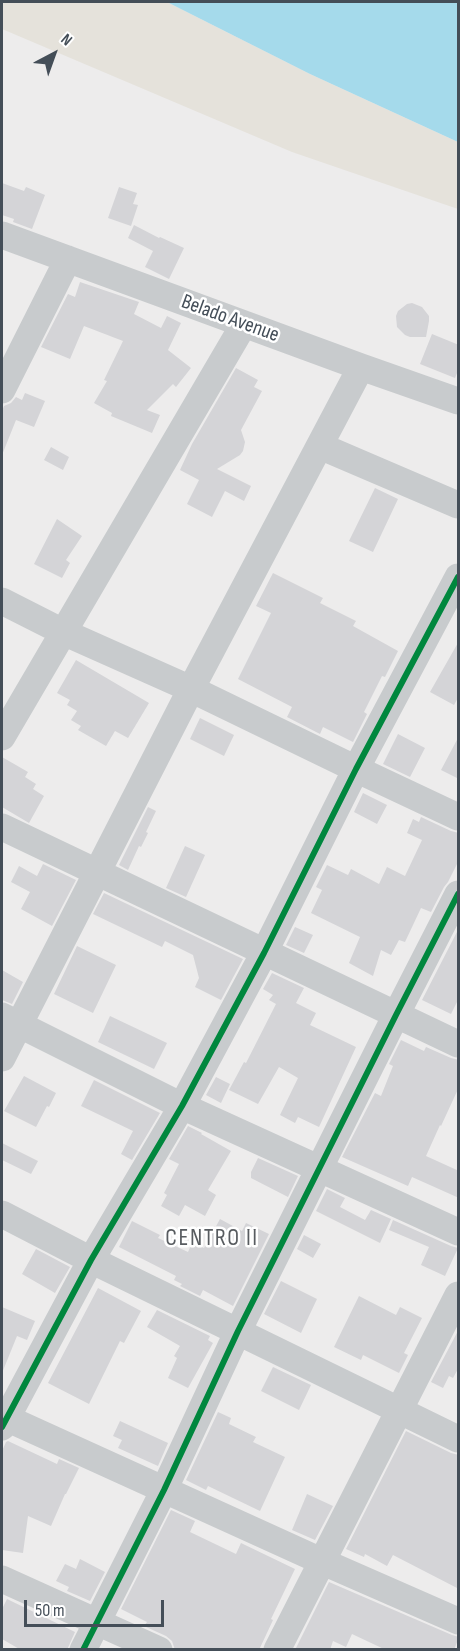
<!DOCTYPE html>
<html>
<head>
<meta charset="utf-8">
<style>
  body { margin:0 }
  #map { position:relative; width:460px; height:1651px; overflow:hidden; background:#edecec; font-family:"Sofia Sans Condensed",sans-serif }
  canvas { display:block }
  .frame { position:absolute; inset:0; border:3px solid #444e58; pointer-events:none }
  .north { position:absolute; left:24px; top:24px; width:60px; height:60px; -webkit-text-stroke:4px #fff; paint-order:stroke; rotate:41deg; font-size:16px; font-weight:700; line-height:24px; text-align:center; color:#444e58 }
  .north::after { content:''; display:block; margin:auto; width:21px; height:27px; background:#444e58; clip-path:polygon(50% 0,100% 100%,50% 72%,0 100%) }
  .scale { position:absolute; left:24px; top:1600px; width:140px; height:27px; box-sizing:border-box; border:3px solid #444e58; border-top:0; padding-left:8px; font-size:18px; line-height:21px; white-space:nowrap; color:#444e58; -webkit-text-stroke:4px #fff; paint-order:stroke }
</style>
</head>
<body>
<div id="map">
<canvas width="460" height="1651"></canvas>
<div class="frame"></div>
<div class="north">N</div>
<div class="scale">50 m</div>
</div>
<script>
const ctx = document.querySelector('canvas').getContext('2d');
ctx.lineJoin = 'round';
function paint(path, color) { ctx.fillStyle = color; ctx.fill(path, 'evenodd'); }
function stroke(path, color, width, dash) { ctx.strokeStyle = color; ctx.lineWidth = width; ctx.lineCap = dash ? 'butt' : 'round'; ctx.setLineDash(dash || []); ctx.stroke(path); }
function drawText(font, color, halo, rows, align = 'center') {
  ctx.font = font + ' "Sofia Sans Condensed",sans-serif'; ctx.lineWidth = 5; ctx.setLineDash([]); ctx.textBaseline = 'middle'; ctx.strokeStyle = halo; ctx.fillStyle = color; for (const [text, x, y, turn = 0] of rows) {
    ctx.save(); ctx.translate(x, y); ctx.rotate((+turn || 0) * Math.PI / 180); ctx.textAlign = isNaN(turn) ? turn : align; if (halo) ctx.strokeText(text, 0, 0); ctx.fillText(text, 0, 0); ctx.restore();
  }
}
paint(new Path2D(`
  M2,2H167L310,74L458,142V209L292,152L2,29Z`), '#e5e2db');
paint(new Path2D(`
  M167,2H458V142L310,74Z`), '#a5daeb');
paint(new Path2D(`
  M2,183L24,191L26,187L45,195L32,229L13,222L14,219L2,215Z
  M119,187L137,193L133,204L138,205L131,226L108,218Z
  M134,225L159,238L160,237L184,248L169,279L145,267L153,251L128,238Z
  M80,282L139,302L134,314L161,328L167,316L181,323L168,350L191,368L176,387L173,384L147,410L160,415L152,433L111,416L112,413L94,403L107,381L104,380L123,341L84,326L70,359L41,347L68,294L75,297Z
  M412,303L422,307L429,316V321L426,337H410L405,335L397,327L396,316L398,311L407,304Z
  M432,334L459,345V368L455,378L420,364Z
  M236,368L258,380L254,387L262,391L241,430L245,442L243,451L240,455L217,469L251,486L244,501L225,491L212,517L187,504L199,480L180,470L192,444Z
  M25,393L45,401L34,427L16,420L2,455V411L4,406L11,403L16,397L22,400Z
  M51,447L69,457L63,470L44,460Z
  M375,488L398,499L373,552L349,541Z
  M57,519L82,536L66,560L70,563L62,578L34,564Z
  M273,573L323,598L320,603L356,621L353,626L398,651L385,677L382,676L364,712L367,714L353,742L323,727L320,734L287,717L292,707L238,679L271,613L256,606Z
  M459,641V696L454,705L430,692Z
  M76,660L149,703L128,738L115,731L106,746L78,730L81,726L71,720L77,711L67,705L70,700L57,693Z
  M200,718L234,735L224,756L190,739Z
  M398,734L425,748L410,777L383,764Z
  M459,736V779L441,770Z
  M2,757L28,772L25,777L36,784L33,789L44,796L29,823L2,807Z
  M363,793L387,805L377,824L354,812Z
  M148,807L156,811L146,832L148,833L141,847L139,846L128,870L119,865Z
  M421,817L451,831L459,833V860L448,882L444,887L431,912L421,908L405,942L399,940L391,955L381,950L373,976L349,963L360,937L311,913L322,890L316,887L327,865L348,875L351,869L379,884L387,867L405,876L422,840L407,833L413,819L419,822Z
  M185,846L205,855L186,897L166,888Z
  M43,864L76,880L52,926L21,909L30,892L11,882L19,866L37,876Z
  M104,893L243,959L221,1000L195,987L199,978L193,955L165,941L162,947L93,914Z
  M295,927L313,935L304,953L286,945Z
  M459,928V998L451,1014L422,1000Z
  M77,946L116,965L93,1013L54,994Z
  M2,970L23,982L12,1004L2,1000Z
  M272,973L304,988L296,1003L316,1013L310,1025L356,1047L319,1127L298,1117L295,1123L280,1115L298,1078L279,1067L258,1104L229,1090L244,1062L246,1063L276,1004L269,1000L273,995L263,989Z
  M110,1016L167,1043L154,1069L98,1042Z
  M401,1040L424,1051L426,1047L451,1058L459,1060V1087L441,1126L440,1125L426,1156L459,1171V1198L412,1177L408,1186L342,1157L375,1093L381,1096L393,1066L389,1064Z
  M24,1076L56,1093L49,1107L47,1106L36,1127L4,1111Z
  M216,1077L230,1084L221,1103L206,1095Z
  M94,1080L160,1113L132,1160L121,1154L133,1131L81,1106Z
  M188,1126L202,1133L201,1134L231,1151L208,1190L216,1195L205,1216L185,1205L179,1216L161,1206L167,1195L164,1193L179,1164L169,1159Z
  M2,1143L38,1161L31,1174L2,1160Z
  M258,1158L298,1176L288,1197L251,1178V1172Z
  M327,1189L345,1198L340,1207L365,1220L371,1210L391,1219L380,1243L316,1211Z
  M220,1219L242,1231L246,1223L269,1234L233,1306L203,1290L200,1296L180,1286L182,1284L174,1280L176,1276L119,1247L132,1221L160,1235L158,1238L188,1252L192,1243L204,1248Z
  M393,1220L451,1246L458,1248L445,1276L421,1265L429,1247L389,1230Z
  M304,1235L321,1244L313,1258L297,1249Z
  M36,1249L70,1267L55,1293L22,1274Z
  M281,1281L317,1299L301,1333L264,1314Z
  M98,1288L141,1311L124,1343L120,1341L89,1404L48,1383Z
  M359,1296L396,1315L400,1307L422,1318L404,1353L408,1355L399,1373L363,1355L361,1360L334,1347Z
  M2,1307L35,1321L27,1340L17,1336L2,1373Z
  M157,1310L210,1336L208,1340L213,1343L188,1388L168,1378L177,1358L174,1356L180,1346L147,1327Z
  M459,1329V1367L453,1378L449,1376L443,1388L431,1382Z
  M273,1367L311,1385L299,1410L261,1391Z
  M218,1412L231,1418L229,1424L256,1437L253,1442L285,1457L260,1511L208,1486L206,1490L186,1480Z
  M120,1421L168,1443L158,1466L118,1448L122,1440L113,1436Z
  M406,1431L451,1453L459,1455V1589L393,1555L387,1566L365,1554L364,1557L346,1549Z
  M8,1441L57,1464L59,1459L79,1468L66,1494H65L51,1526L28,1516L23,1553L2,1550V1451L6,1442Z
  M307,1494L333,1506L315,1540L292,1530Z
  M171,1510L195,1521L190,1532L236,1554L241,1543L295,1569L271,1619L273,1620L259,1650H175L172,1641L166,1636L144,1626L147,1622L121,1609Z
  M80,1559L105,1572L90,1601L67,1591L69,1587L56,1581L65,1564L76,1569Z
  M329,1582L452,1635L459,1637L454,1650H386L352,1634L346,1647L333,1641L330,1650H295Z
  M7,1599L75,1632L67,1650H21L2,1639V1609Z`), '#d4d4d7');
stroke(new Path2D(`
  M2,235L361,367L458,401
  M2,390L68,259
  M320,446L458,505
  M2,601L63,632L191,689L356,769L458,817
  M2,737L244,324
  M2,827L458,1044
  M2,1016L182,1106L458,1232
  M2,1058L191,689L361,367
  M2,1214L91,1260L458,1439
  M2,1416L321,1561L458,1621
  M2,1427L91,1260L182,1106L264,953L356,769L458,577
  M2,1579L159,1650
  M83,1650L164,1490L238,1331L396,1015L458,894
  M277,1650L458,1295`), '#c8cbcd', 27);
stroke(new Path2D(`
  M2,1427L91,1260L182,1106L264,953L356,769L458,577
  M83,1650L164,1490L238,1331L396,1015L458,894`), '#00873e', 6);
drawText('21px', '#444e58', '#fff', [
  ["Belado Avenue",230,319,20]
]);
ctx.letterSpacing = '1.5px';
drawText('24px', '#585c60', '#fff', [
  ["CENTRO II",212,1239]
]);
ctx.letterSpacing = '0px';
</script>
</body>
</html>
